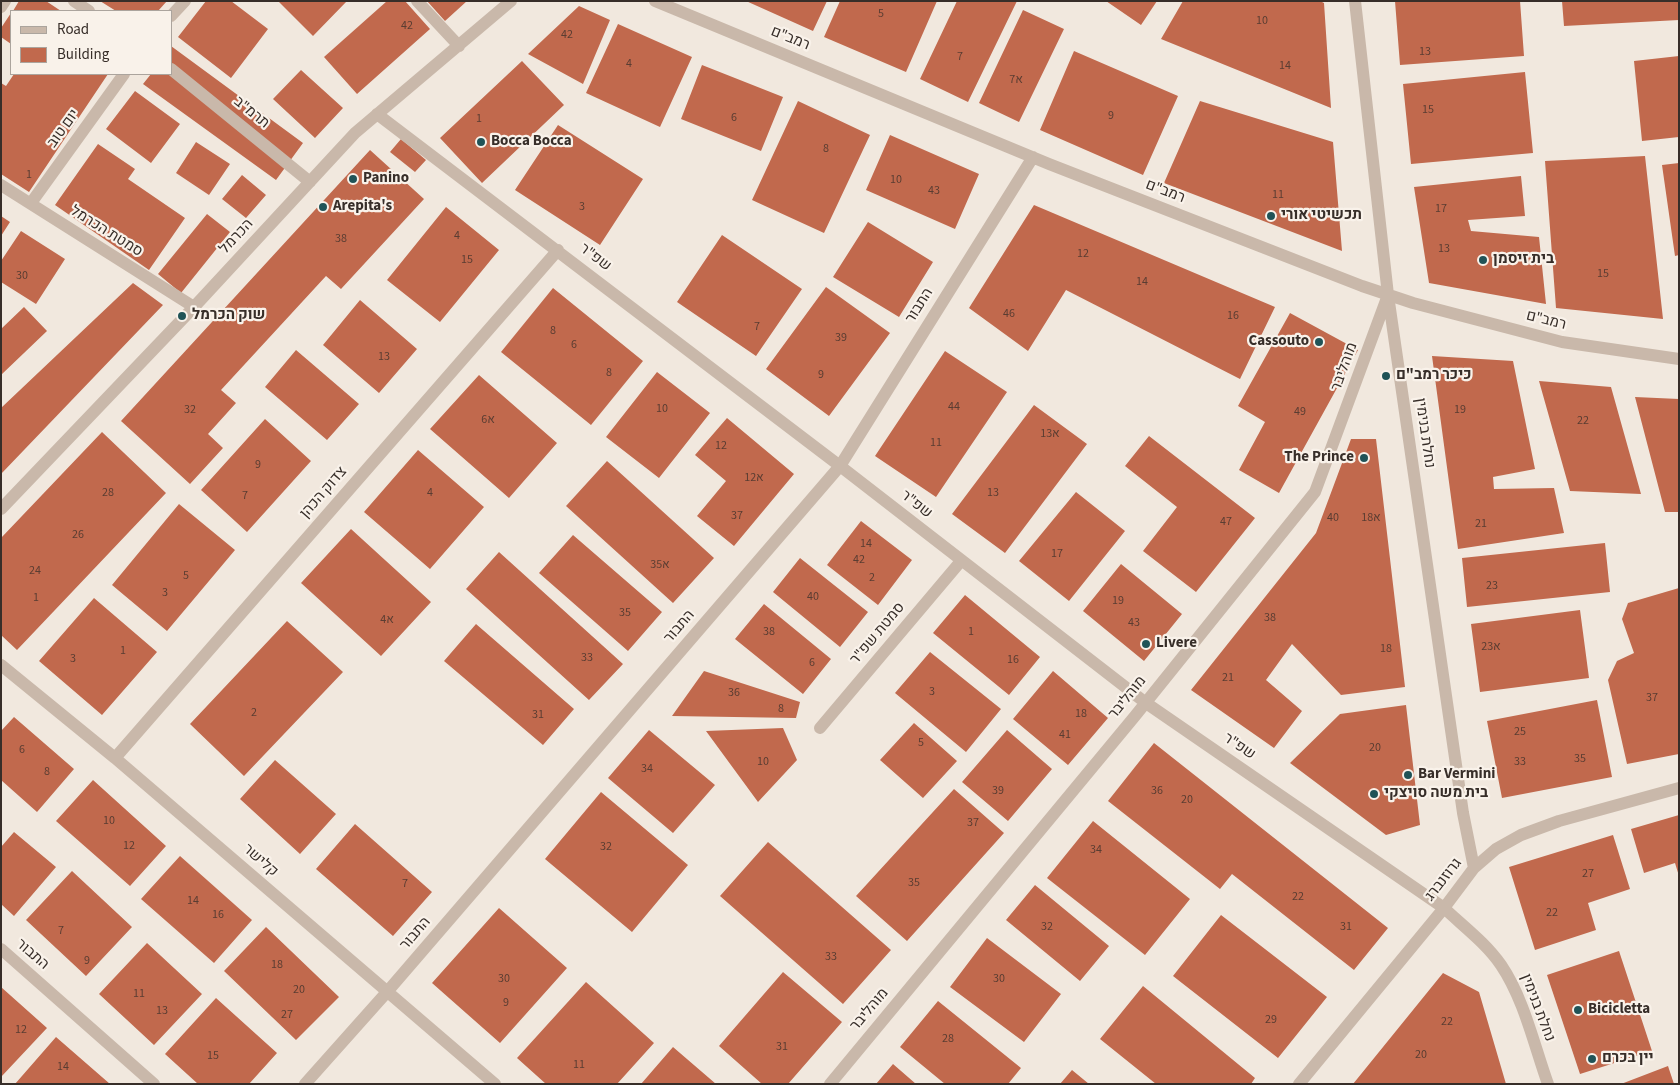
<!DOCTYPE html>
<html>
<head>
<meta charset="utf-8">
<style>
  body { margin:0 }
  #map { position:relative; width:1680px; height:1085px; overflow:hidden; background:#f1e8de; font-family:"Source Sans 3",sans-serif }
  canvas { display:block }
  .frame { position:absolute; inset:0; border:2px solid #372e29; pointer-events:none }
  .legend { position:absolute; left:10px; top:10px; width:162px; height:65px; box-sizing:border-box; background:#f9f2ea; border:1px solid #aba49d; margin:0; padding:6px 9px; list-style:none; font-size:15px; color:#372e29 }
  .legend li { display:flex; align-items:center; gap:10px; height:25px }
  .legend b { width:25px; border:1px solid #aba49d }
</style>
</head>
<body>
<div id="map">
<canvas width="1680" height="1085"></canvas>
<div class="frame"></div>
<ul class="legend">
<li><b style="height:6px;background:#c9b8aa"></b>Road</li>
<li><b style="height:14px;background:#c1694d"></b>Building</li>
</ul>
</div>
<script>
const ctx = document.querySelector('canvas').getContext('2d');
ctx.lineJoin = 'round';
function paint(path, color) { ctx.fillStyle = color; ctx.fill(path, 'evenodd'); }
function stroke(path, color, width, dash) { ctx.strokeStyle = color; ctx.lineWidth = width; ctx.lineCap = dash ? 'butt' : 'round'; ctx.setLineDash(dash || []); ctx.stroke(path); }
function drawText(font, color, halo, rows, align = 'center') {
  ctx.font = font + ' "Source Sans 3",Heebo,sans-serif'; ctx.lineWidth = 4.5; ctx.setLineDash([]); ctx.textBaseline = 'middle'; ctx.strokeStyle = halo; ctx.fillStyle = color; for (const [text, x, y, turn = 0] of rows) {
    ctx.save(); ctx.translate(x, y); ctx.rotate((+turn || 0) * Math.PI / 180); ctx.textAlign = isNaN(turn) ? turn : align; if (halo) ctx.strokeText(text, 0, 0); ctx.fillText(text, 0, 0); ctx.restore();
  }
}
paint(new Path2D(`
  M19,1H46L61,11H13Z
  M100,1H167L158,11H116Z
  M206,1H231L268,29L231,78L178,37Z
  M278,1H347L313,36Z
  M387,1H405L430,29L357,94L324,57Z
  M427,1H467L445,21Z
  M746,1H827L813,31Z
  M840,1H937L906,72L824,37Z
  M957,1H1017L968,102L920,79Z
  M1106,1H1157L1141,25Z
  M1183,1H1320L1324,3L1331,108L1161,39Z
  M1395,1H1520L1524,56L1400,65Z
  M1562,1H1679V20L1564,26Z
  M579,6L610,20L583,84L528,54Z
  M1023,10L1064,29L1019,122L979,103Z
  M11,13V44L1,37V28Z
  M618,24L692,57L660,127L586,93Z
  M171,46L303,143L276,180L143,84L151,74H171Z
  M1074,51L1178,96L1143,175L1040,130Z
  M1679,56V137L1642,141L1634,61Z
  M522,61L564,105L482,183L440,138Z
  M702,65L783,97L761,151L681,119Z
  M301,70L343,108L315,138L273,99Z
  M1525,72L1533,153L1411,164L1403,84Z
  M14,74H108L29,192L1,174V83L6,86Z
  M135,91L180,124L151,163L106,129Z
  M798,101L870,135L824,233L752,200Z
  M1200,101L1333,142L1342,251L1164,183Z
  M558,125L643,179L600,245L515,190Z
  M890,135L979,174L955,229L866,190Z
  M401,139L426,160L415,172L390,152Z
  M196,142L230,164L209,195L176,173Z
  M98,144L135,169L128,179L185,218L149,270L55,205Z
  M370,150L424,199L341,289L326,276L221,390L236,403L208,434L223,448L190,484L121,421Z
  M1645,156L1663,319L1556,308L1545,161Z
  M1679,163V255L1675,256L1662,165Z
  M242,175L266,195L246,218L222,199Z
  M1521,176L1525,216L1468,220L1471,231L1539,237L1546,304L1429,283L1414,187Z
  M1034,205L1275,307L1240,379L1066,290L1028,351L969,308Z
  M446,207L499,250L440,322L387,280Z
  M207,214L230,232L181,293L158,274Z
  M1,216L10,222L1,236Z
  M868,222L933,262L899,317L833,277Z
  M21,231L65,259L36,304L1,282V261Z
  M722,235L802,289L756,356L677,302Z
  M133,283L163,305L1,474V408Z
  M826,287L890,333L829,416L766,369Z
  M553,288L643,361L591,425L501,352Z
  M360,300L417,349L379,393L323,345Z
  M24,307L47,331L1,375V329Z
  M1290,313L1358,350L1279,493L1239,470L1265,422L1238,406Z
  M296,350L359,404L327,440L265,387Z
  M945,351L1007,392L936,497L875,456Z
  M1432,356L1513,361L1535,469L1493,477L1494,489L1554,488L1564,533L1458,549Z
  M657,372L710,413L659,478L606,437Z
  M479,375L557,443L509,498L430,429Z
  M1539,381L1611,387L1641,494L1570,491Z
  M1635,397L1679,399V512H1665Z
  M1034,405L1087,444L1005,553L952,514Z
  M727,418L794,474L734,546L697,516L726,481L695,455Z
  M265,419L311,461L247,532L201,490Z
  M102,432L166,493L17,650L1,635V538Z
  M1149,436L1255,518L1196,592L1143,551L1177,507L1125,466Z
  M1351,439H1376L1405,687L1341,695L1292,644L1266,680L1302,711L1274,748L1191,690L1316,533Z
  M418,450L484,507L430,569L364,512Z
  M607,461L714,558L673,603L566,506Z
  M1076,492L1125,531L1069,601L1019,561Z
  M179,504L235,550L167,631L112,585Z
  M861,521L912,560L878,605L827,565Z
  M351,529L431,602L381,656L301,583Z
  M573,535L662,612L628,651L539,573Z
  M1605,543L1610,592L1467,607L1462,558Z
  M499,552L623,664L589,700L466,589Z
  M800,558L868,612L840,647L773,592Z
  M1121,564L1182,614L1144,661L1083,611Z
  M1679,588V754L1627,764L1608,680L1617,661L1634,653L1622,619L1628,603Z
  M965,595L1040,657L1009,695L933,633Z
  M94,598L157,652L102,715L39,661Z
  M764,604L831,659L803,694L735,639Z
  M1580,610L1589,678L1480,692L1471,624Z
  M287,621L343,672L244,776L190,724Z
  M476,624L574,709L543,745L444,661Z
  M930,652L1001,709L966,752L895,693Z
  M704,671L800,702L796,718L672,716Z
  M1053,671L1108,718L1068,765L1013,719Z
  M1597,700L1612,777L1502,798L1487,721Z
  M1406,705L1420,825L1386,835L1290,763L1340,714Z
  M14,717L74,769L37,812L1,780V731Z
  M914,723L957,761L923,798L880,760Z
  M783,728L797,760L758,802L706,731Z
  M649,730L715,785L673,833L608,778Z
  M1007,730L1052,769L1008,821L962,782Z
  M1154,743L1388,928L1354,970L1232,874L1220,889L1108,801Z
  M275,760L336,814L300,854L240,799Z
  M93,780L166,846L130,886L56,821Z
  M954,789L1004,833L907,941L856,896Z
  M601,792L688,865L632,932L545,859Z
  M1679,815V876L1675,863L1644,873L1631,829Z
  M1093,821L1190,899L1145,955L1047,878Z
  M355,824L432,892L393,936L316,869Z
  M14,832L56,867L14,916L1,904V847Z
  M1613,835L1630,889L1588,903L1596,930L1535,950L1509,867Z
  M768,842L891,950L843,1004L720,896Z
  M180,856L252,920L214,963L141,899Z
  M72,871L132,927L86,976L26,920Z
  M1035,885L1109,946L1080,981L1006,920Z
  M499,908L567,968L500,1043L432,983Z
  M1221,915L1327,997L1278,1058L1173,976Z
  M266,927L339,997L296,1040L224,971Z
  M987,938L1061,994L1024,1042L950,987Z
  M147,943L202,994L154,1045L99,994Z
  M1619,951L1652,1051L1580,1074L1547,975Z
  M783,972L842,1022L788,1084H762L719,1046Z
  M1443,973L1479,992L1506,1084H1353Z
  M586,982L654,1043L617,1084H546L517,1058Z
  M1143,986L1255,1078L1251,1084H1156L1100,1039Z
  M1,987L47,1028L1,1077Z
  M216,998L277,1053L249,1084H198L165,1054Z
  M938,1001L1021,1068L1008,1084H945L900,1047Z
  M56,1037L110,1084H15Z
  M673,1047L716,1084H641Z
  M893,1064L916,1084H876Z
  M1668,1066L1674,1084H1621Z
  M1072,1070L1089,1084H1060Z`), '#c1694d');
stroke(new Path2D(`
  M74,1L89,11
  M417,1L459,46
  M655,1L1049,164L1362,286L1413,303L1562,342L1679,359
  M1355,1L1388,295L1463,813L1474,868
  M1,7L5,1
  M171,16L185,1
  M171,69L310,182
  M377,114L840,466L1146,703L1444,908C1463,926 1486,943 1501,965C1524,999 1534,1045 1548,1084
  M1,185L194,307
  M31,203L124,74
  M1,509L194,307L355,133L511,1
  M1,665L115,758L495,1084
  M820,728L961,561
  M115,758L558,250
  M1,949L154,1084
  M305,1084L387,992L840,466L1033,157
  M830,1084L1135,716L1315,492L1388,295
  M1299,1084L1444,908L1474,868L1496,849L1521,835L1559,821L1679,788`), '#c9b8aa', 12);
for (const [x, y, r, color] of [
  [481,142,5,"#205357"],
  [353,179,5,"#205357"],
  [323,207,5,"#205357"],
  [1271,216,5,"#205357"],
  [1483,260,5,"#205357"],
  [182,316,5,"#205357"],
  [1319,342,5,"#205357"],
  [1386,376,5,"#205357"],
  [1364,458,5,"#205357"],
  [1146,644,5,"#205357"],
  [1408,775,5,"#205357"],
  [1374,794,5,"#205357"],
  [1578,1010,5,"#205357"],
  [1592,1059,5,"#205357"]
]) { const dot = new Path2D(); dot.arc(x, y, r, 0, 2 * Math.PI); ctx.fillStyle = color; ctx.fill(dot); stroke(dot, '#f9f2ea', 2); }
drawText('12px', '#5a3d32', null, [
  ["5",881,14],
  ["10",1262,21],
  ["42",407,26],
  ["42",567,35],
  ["13",1425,52],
  ["7",960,57],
  ["4",629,64],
  ["14",1285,66],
  ["7א",1016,80],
  ["15",1428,110],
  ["9",1111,116],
  ["6",734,118],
  ["1",479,119],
  ["8",826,149],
  ["1",29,175],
  ["10",896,180],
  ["43",934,191],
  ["11",1278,195],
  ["3",582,207],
  ["17",1441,209],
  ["4",457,236],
  ["38",341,239],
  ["13",1444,249],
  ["12",1083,254],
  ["15",467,260],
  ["15",1603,274],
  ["30",22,276],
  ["14",1142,282],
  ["46",1009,314],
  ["16",1233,316],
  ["7",757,327],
  ["8",553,331],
  ["39",841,338],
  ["6",574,345],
  ["13",384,357],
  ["8",609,373],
  ["9",821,375],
  ["44",954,407],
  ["10",662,409],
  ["32",190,410],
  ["19",1460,410],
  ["49",1300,412],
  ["6א",488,420],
  ["22",1583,421],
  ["13א",1050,434],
  ["11",936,443],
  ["12",721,446],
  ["9",258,465],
  ["12א",754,478],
  ["28",108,493],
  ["4",430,493],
  ["13",993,493],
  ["7",245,496],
  ["37",737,516],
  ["40",1333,518],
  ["18א",1371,518],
  ["47",1226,522],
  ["21",1481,524],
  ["26",78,535],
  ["14",866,544],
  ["17",1057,554],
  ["42",859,560],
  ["35א",660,565],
  ["24",35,571],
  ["5",186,576],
  ["2",872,578],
  ["23",1492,586],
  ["3",165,593],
  ["40",813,597],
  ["1",36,598],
  ["19",1118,601],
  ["35",625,613],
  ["38",1270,618],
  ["4א",387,620],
  ["43",1134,623],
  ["38",769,632],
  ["1",971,632],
  ["23א",1491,647],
  ["18",1386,649],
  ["1",123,651],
  ["33",587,658],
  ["3",73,659],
  ["16",1013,660],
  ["6",812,663],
  ["21",1228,678],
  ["3",932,692],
  ["36",734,693],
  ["37",1652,698],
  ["8",781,709],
  ["2",254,713],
  ["18",1081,714],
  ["31",538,715],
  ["25",1520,732],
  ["41",1065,735],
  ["5",921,743],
  ["20",1375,748],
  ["6",22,750],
  ["35",1580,759],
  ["10",763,762],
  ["33",1520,762],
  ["34",647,769],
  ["8",47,772],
  ["39",998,791],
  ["36",1157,791],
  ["20",1187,800],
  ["10",109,821],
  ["37",973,823],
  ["12",129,846],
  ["32",606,847],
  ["34",1096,850],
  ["27",1588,874],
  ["35",914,883],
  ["7",405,884],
  ["22",1298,897],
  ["14",193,901],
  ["22",1552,913],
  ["16",218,915],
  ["32",1047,927],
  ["31",1346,927],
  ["7",61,931],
  ["33",831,957],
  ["9",87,961],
  ["18",277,965],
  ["30",504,979],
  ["30",999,979],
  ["20",299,990],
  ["11",139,994],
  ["9",506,1003],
  ["13",162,1011],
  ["27",287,1015],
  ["29",1271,1020],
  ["22",1447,1022],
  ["12",21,1030],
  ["28",948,1039],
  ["31",782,1047],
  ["20",1421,1055],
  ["15",213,1056],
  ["11",579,1065],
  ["14",63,1067]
]);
drawText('15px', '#372e29', '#f9f2ea', [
  ["רמב\"ם",790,39,22],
  ["תרמ\"ב",251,113,39],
  ["יום טוב",64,129,-54],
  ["רמב\"ם",1165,192,21],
  ["סמטת הכרמל",106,232,32],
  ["הכרמל",237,237,-47],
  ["שפ\"ר",595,258,37],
  ["התבור",920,306,-58],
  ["רמב\"ם",1546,321,14],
  ["מוהליבר",1345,367,-70],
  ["נחלת בנימין",1424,433,82],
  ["צדוק הכהן",324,493,-49],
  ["שפ\"ר",916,505,38],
  ["התבור",680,627,-49],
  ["סמטת שפ\"ר",878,634,-50],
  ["מוהליבר",1128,698,-51],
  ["שפ\"ר",1239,747,34],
  ["קלישר",260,861,41],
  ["גרוזנברג",1444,880,-52],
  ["התבור",416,934,-49],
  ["התבור",32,955,41],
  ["נחלת בנימין",1537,1008,69],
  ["מוהליבר",870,1010,-50]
]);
drawText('bold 15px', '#372e29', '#f9f2ea', [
  ["Bocca Bocca",491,142],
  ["Panino",363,179],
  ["Arepita's",333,207],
  ["תכשיטי אורי",1281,216],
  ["בית זיסמן",1493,260],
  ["שוק הכרמל",192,316],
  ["Cassouto",1309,342,"right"],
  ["כיכר רמב\"ם",1396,376],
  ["The Prince",1354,458,"right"],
  ["Livere",1156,644],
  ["Bar Vermini",1418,775],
  ["בית משה סויצקי",1384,794],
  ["Bicicletta",1588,1010],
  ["יין בכרם",1602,1059]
], 'left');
</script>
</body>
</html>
